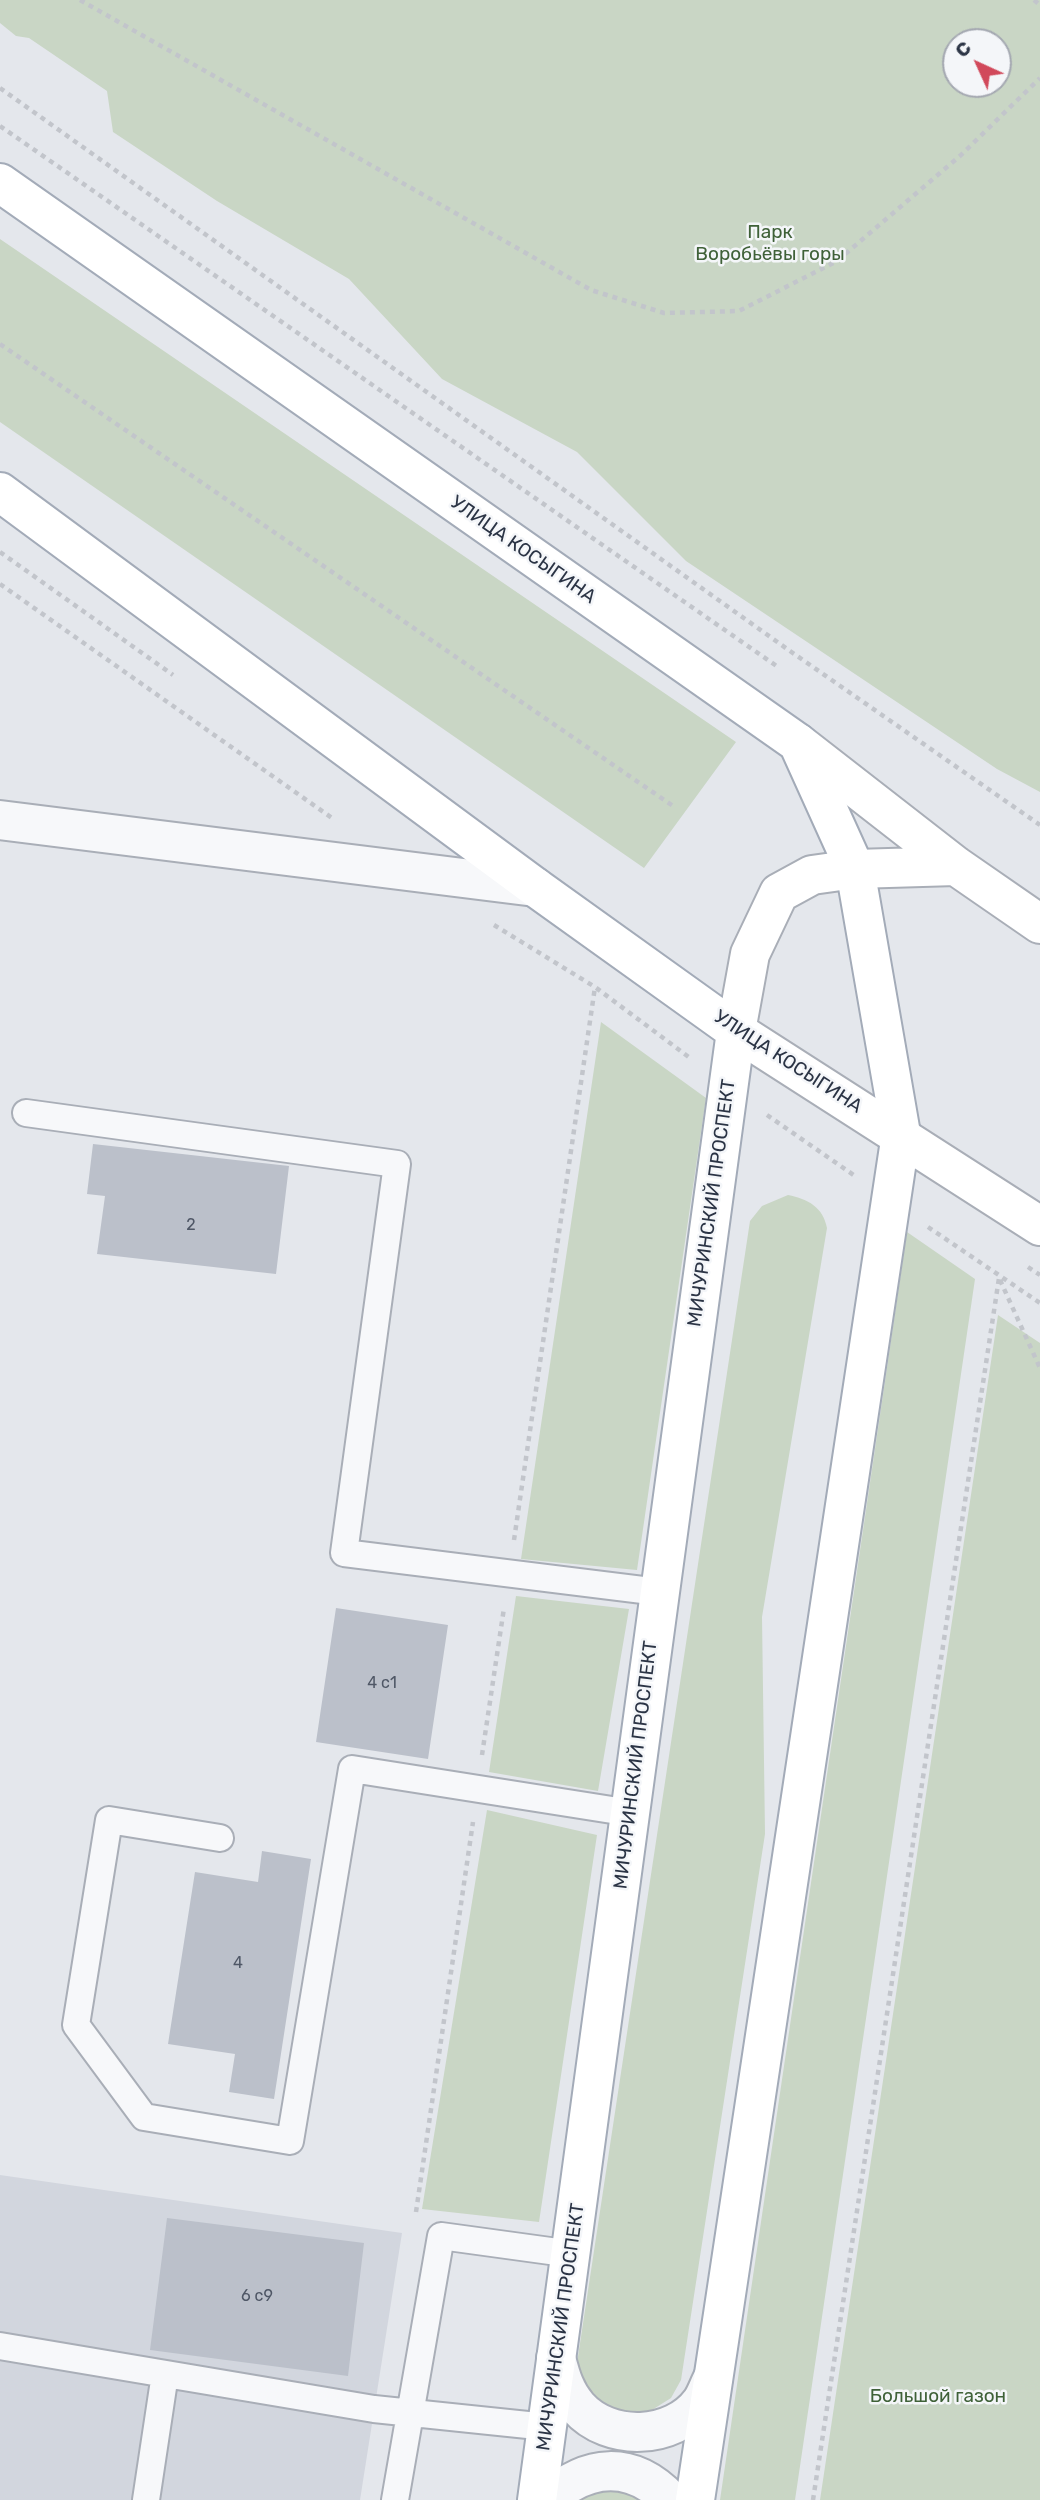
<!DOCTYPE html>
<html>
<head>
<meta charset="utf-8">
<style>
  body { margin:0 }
  #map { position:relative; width:1040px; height:2500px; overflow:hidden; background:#e4e7ec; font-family:Rubik,sans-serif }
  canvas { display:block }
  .north { position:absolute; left:942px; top:28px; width:70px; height:70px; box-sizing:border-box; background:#f4f6f9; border:2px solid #a4a8b1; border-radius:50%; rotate:315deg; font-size:19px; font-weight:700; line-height:28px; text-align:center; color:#2b3445 }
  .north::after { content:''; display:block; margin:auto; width:24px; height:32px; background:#d1495b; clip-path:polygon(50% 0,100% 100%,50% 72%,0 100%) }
</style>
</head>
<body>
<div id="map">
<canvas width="1040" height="2500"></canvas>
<div class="north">С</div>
</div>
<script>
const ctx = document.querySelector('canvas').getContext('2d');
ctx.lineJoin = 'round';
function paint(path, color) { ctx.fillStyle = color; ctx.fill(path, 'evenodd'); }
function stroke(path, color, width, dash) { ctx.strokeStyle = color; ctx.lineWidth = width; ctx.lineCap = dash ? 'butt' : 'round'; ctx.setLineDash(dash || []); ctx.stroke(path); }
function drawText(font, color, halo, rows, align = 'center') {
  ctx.font = font + ' Rubik,sans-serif'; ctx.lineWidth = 5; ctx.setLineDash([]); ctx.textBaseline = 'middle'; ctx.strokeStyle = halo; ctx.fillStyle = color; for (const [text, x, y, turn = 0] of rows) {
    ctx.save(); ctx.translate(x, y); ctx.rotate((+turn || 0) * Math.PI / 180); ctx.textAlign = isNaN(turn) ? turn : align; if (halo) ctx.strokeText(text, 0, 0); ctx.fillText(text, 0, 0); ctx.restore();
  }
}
paint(new Path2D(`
  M0,2175L402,2233L360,2500H0Z`), '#d2d6de');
paint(new Path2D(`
  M0,0H1040V792L997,769L686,561L577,452L442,379L349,279L217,201L113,132L107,91L29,38L16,36L0,23ZM956,42H998V84H956Z
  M0,239L736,742L644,868L0,422Z
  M601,1022L706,1098L637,1570L521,1559Z
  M788,1195C808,1199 823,1207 827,1228L762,1617L765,1834L681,2380L671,2398L644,2415L602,2408L581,2380L577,2363L750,1221L762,1206Z
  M907,1232L975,1279L795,2500H720Z
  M998,1315L1040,1343V2500H820Z
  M516,1596L629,1609L598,1791L489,1772Z
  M487,1810L597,1835L539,2222L422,2209Z
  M605,2481L646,2500H567Z`), '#c9d6c5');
paint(new Path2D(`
  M93,1144L289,1166L276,1274L97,1254L105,1196L87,1194Z
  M336,1608L448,1625L428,1759L316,1742Z
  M262,1851L311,1859L274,2099L229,2092L235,2054L168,2044L195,1872L258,1882Z
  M167,2218L364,2243L348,2376L150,2350Z`), '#bbc0ca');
const lane = new Path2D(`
  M26,1113L397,1164L344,1553L659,1592
  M220,1838L109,1820L76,2025L144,2117L290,2141L352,1769L631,1813
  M0,2346L374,2409L547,2427
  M146,2500L165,2374
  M395,2500L441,2236L572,2254`);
const street = new Path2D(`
  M0,820L535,887
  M556,2358C561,2377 565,2392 578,2407C609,2442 673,2440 701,2402C706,2395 709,2385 713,2378
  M547,2500C587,2464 631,2459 670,2500`);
const secondary = new Path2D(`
  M798,743L956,866L1040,924
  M956,866L855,869L812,875L779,893L750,954L736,1031L1040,1226`);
const primary = new Path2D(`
  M0,183L798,743L855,869L901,1134L695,2500
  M0,492L535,887L736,1031L537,2500`);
stroke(lane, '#a9aeb7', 30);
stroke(street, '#a9aeb7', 42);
stroke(secondary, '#a9aeb7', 42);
stroke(primary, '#a3abb8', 42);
stroke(new Path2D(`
  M80,0L591,290L664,313L739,311L837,261L961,155L1040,78
  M1034,0L1040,5
  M0,88L790,651L1040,825
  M0,126L778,667
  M0,344L673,806
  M0,552L173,675
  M0,584L332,818
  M494,925L595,987L690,1058
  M767,1115L855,1176
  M928,1227L1040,1303
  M1028,1267L1040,1275
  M1000,1280L1040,1368
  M514,1540L595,987
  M482,1755L504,1608
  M416,2212L473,1822
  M813,2500L999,1278`), '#c2c5cb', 4.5, [5, 5]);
stroke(lane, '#f7f8fa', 26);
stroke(street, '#f7f8fa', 38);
stroke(secondary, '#fff', 38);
stroke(primary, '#fff', 38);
drawText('16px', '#4f5766', null, [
  ["2",191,1225],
  ["4 с1",382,1683],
  ["4",238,1963],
  ["6 с9",257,2296]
]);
drawText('19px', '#3f6138', '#f4f6f9', [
  ["Парк",770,233],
  ["Воробьёвы горы",770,255],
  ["Большой газон",938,2397]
]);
drawText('19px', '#2b3445', '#f4f6f9', [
  ["УЛИЦА КОСЫГИНА",523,550,35],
  ["УЛИЦА КОСЫГИНА",788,1062,33],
  ["МИЧУРИНСКИЙ ПРОСПЕКТ",712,1203,-82],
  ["МИЧУРИНСКИЙ ПРОСПЕКТ",636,1765,-83],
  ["МИЧУРИНСКИЙ ПРОСПЕКТ",561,2327,-82]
]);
</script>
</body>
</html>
